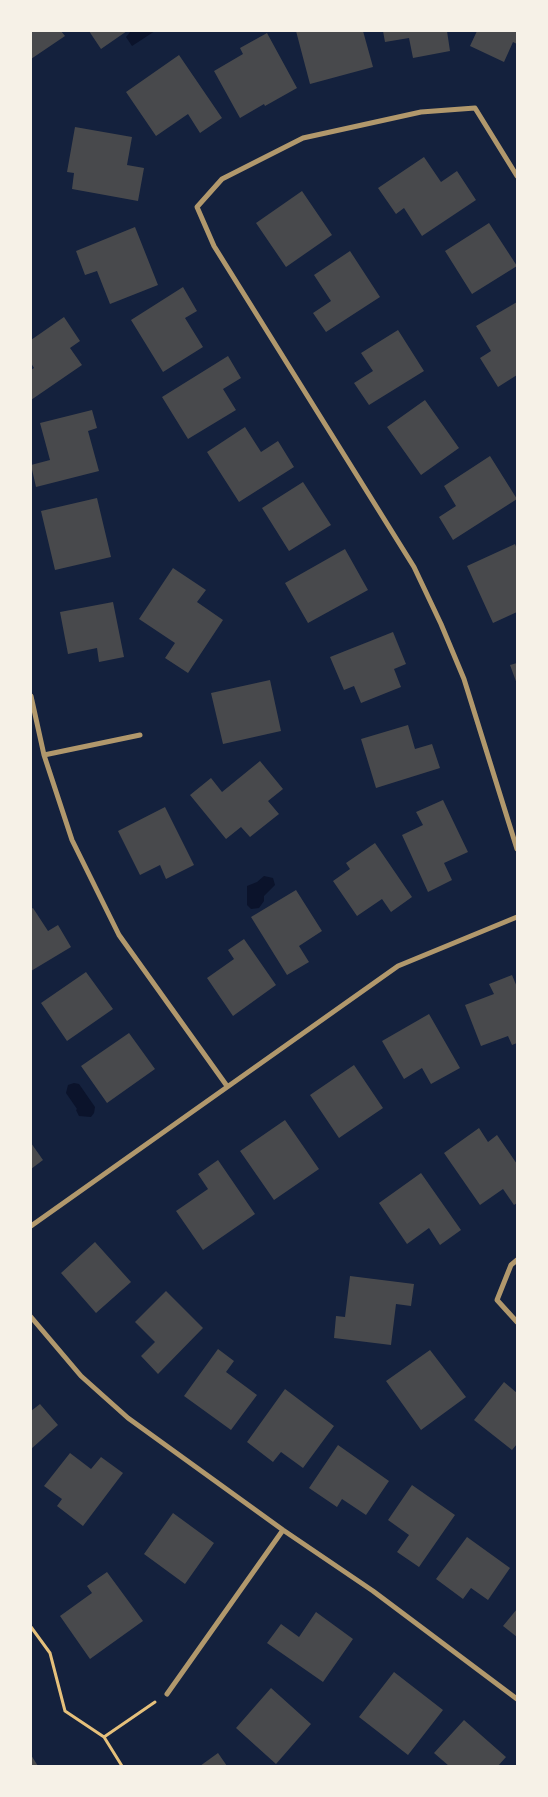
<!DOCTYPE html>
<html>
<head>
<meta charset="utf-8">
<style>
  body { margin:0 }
  #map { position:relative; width:548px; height:1797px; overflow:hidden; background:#14213d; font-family:"Roboto Serif",serif }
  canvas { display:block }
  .frame { position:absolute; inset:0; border:32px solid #f6f1e7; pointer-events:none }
</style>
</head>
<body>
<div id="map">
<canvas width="548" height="1797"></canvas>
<div class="frame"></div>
</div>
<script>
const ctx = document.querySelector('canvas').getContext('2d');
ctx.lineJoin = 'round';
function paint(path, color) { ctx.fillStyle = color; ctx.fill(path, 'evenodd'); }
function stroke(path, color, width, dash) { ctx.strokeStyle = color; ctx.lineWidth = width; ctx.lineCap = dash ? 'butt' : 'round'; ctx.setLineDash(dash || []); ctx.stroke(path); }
paint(new Path2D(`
  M131,31H155L132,46L126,37Z
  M264,876L273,878L275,885L264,896V901L259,908L251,909L247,905V886L257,882Z
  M74,1083L79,1084L95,1107L94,1113L91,1117L79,1116L76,1110L77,1109L66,1093L68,1085Z`), '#0b132b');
paint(new Path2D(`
  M31,31H61L65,36L31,59Z
  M89,31H127L101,49Z
  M296,31H363L373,67L310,84Z
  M383,31H447L450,51L413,58L409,38L385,42Z
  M477,31H517V44L513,42L504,62L470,46Z
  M267,33L297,88L265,106L264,104L240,118L214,71L243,54L240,48Z
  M179,55L222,118L200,133L188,114L156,136L126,92Z
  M75,127L132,137L127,165L144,168L138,201L72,189L74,173L67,172Z
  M424,157L441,182L457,171L476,200L422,236L404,208L396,214L378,188Z
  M302,191L332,235L286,267L256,223Z
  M489,223L517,266L472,294L445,251Z
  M135,227L158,285L110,304L97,271L85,275L76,251Z
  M350,251L380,297L326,332L313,313L331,301L314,275Z
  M183,287L197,311L185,318L203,347L163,372L131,320Z
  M517,302V375L498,387L480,358L491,351L476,326Z
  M64,317L80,341L70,348L82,365L31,400V370L34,368L31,363V340Z
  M398,330L424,371L369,405L354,383L373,371L361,353Z
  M228,356L241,378L223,389L236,410L188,439L162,397Z
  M425,400L459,448L421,475L387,427Z
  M92,410L97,428L88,431L99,471L36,487L31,465L50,460L40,423Z
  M245,427L261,452L278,441L294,467L239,502L207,452Z
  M490,456L517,499L453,540L439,517L456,506L444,486Z
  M303,482L331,525L289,551L262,508Z
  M97,498L111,557L55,570L41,511Z
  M515,544L517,549V612L493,623L467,566Z
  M345,549L368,590L308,623L285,583Z
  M173,568L206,590L197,602L223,620L188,673L165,658L175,643L139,619Z
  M113,602L124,657L99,662L97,648L68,654L60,612Z
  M393,632L406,664L394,669L401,687L361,703L354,686L344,690L330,657Z
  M517,663V684L510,665Z
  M270,680L281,731L223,744L211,693Z
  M408,725L415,749L432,744L440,768L376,788L361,739Z
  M260,761L283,789L268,801L279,814L250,837L241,827L226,839L190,795L211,778L222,792Z
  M443,800L468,852L444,863L452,880L428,892L402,835L423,825L416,812Z
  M165,807L194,865L166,879L160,865L140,875L118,831Z
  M375,843L412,897L391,912L382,899L357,916L333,881L350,869L346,863Z
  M296,890L322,931L299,946L309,962L287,975L251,917Z
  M33,908L48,931L58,925L71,947L31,971V909Z
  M244,939L276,985L233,1016L207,978L234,959L228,950Z
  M86,972L113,1009L67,1041L41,1003Z
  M512,975L517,987V1043L512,1045L508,1036L481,1046L465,1005L494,994L489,984Z
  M429,1014L460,1068L431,1084L422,1068L404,1079L382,1041Z
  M129,1033L155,1069L107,1103L81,1066Z
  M354,1065L383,1108L339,1138L310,1095Z
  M285,1120L319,1169L274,1200L240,1151Z
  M479,1128L488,1142L497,1135L517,1164V1203L514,1205L503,1189L480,1205L444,1153Z
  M31,1143L43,1160L31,1169Z
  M218,1160L255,1214L203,1250L176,1211L208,1189L198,1174Z
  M421,1173L461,1230L440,1245L429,1228L407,1244L379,1203Z
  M95,1242L131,1282L96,1313L61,1273Z
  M350,1276L414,1284L411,1306L396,1304L391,1345L334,1338L336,1316L345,1317Z
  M166,1291L203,1328L158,1374L141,1356L155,1342L135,1322Z
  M218,1349L234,1361L226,1372L257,1395L231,1430L184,1396Z
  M430,1350L466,1397L421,1430L386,1381Z
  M504,1382L517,1393V1444L512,1450L474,1420Z
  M285,1389L334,1426L303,1468L281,1452L273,1462L247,1442Z
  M40,1404L58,1425L31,1449V1411Z
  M338,1445L389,1481L366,1515L342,1499L337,1507L309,1488Z
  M70,1453L91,1469L101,1457L123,1473L83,1526L57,1506L62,1499L44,1486Z
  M412,1485L455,1515L419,1567L397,1552L409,1535L388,1520Z
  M173,1513L214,1543L185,1584L144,1554Z
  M467,1537L510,1568L488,1600L471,1588L463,1599L436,1579Z
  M107,1572L143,1621L90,1659L60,1616L92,1593L87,1586Z
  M517,1609V1637L503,1626Z
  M316,1612L353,1639L323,1682L267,1643L281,1624L299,1637Z
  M394,1672L443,1710L408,1755L359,1717Z
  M271,1688L311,1724L276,1764L236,1728Z
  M464,1720L506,1757L498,1766H449L434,1753Z
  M218,1753L227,1766H200Z
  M31,1755L38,1766H31Z`), '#48494c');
stroke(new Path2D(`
  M31,1627L50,1653L65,1711L104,1737L122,1766
  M104,1737L155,1702`), '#e5c07b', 3);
stroke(new Path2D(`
  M517,176L475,108L421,112L303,138L222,179L197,207L214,246L414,567L441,624L464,679L517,849
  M31,696L44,755L72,840L119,935L227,1086
  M44,755L140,735
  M31,1226L398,966L517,917
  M517,1260L511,1265L497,1300L517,1322
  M31,1317L81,1376L128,1418L283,1530L373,1591L517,1699
  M167,1694L283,1530`), '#b1986c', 5);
</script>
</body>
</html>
